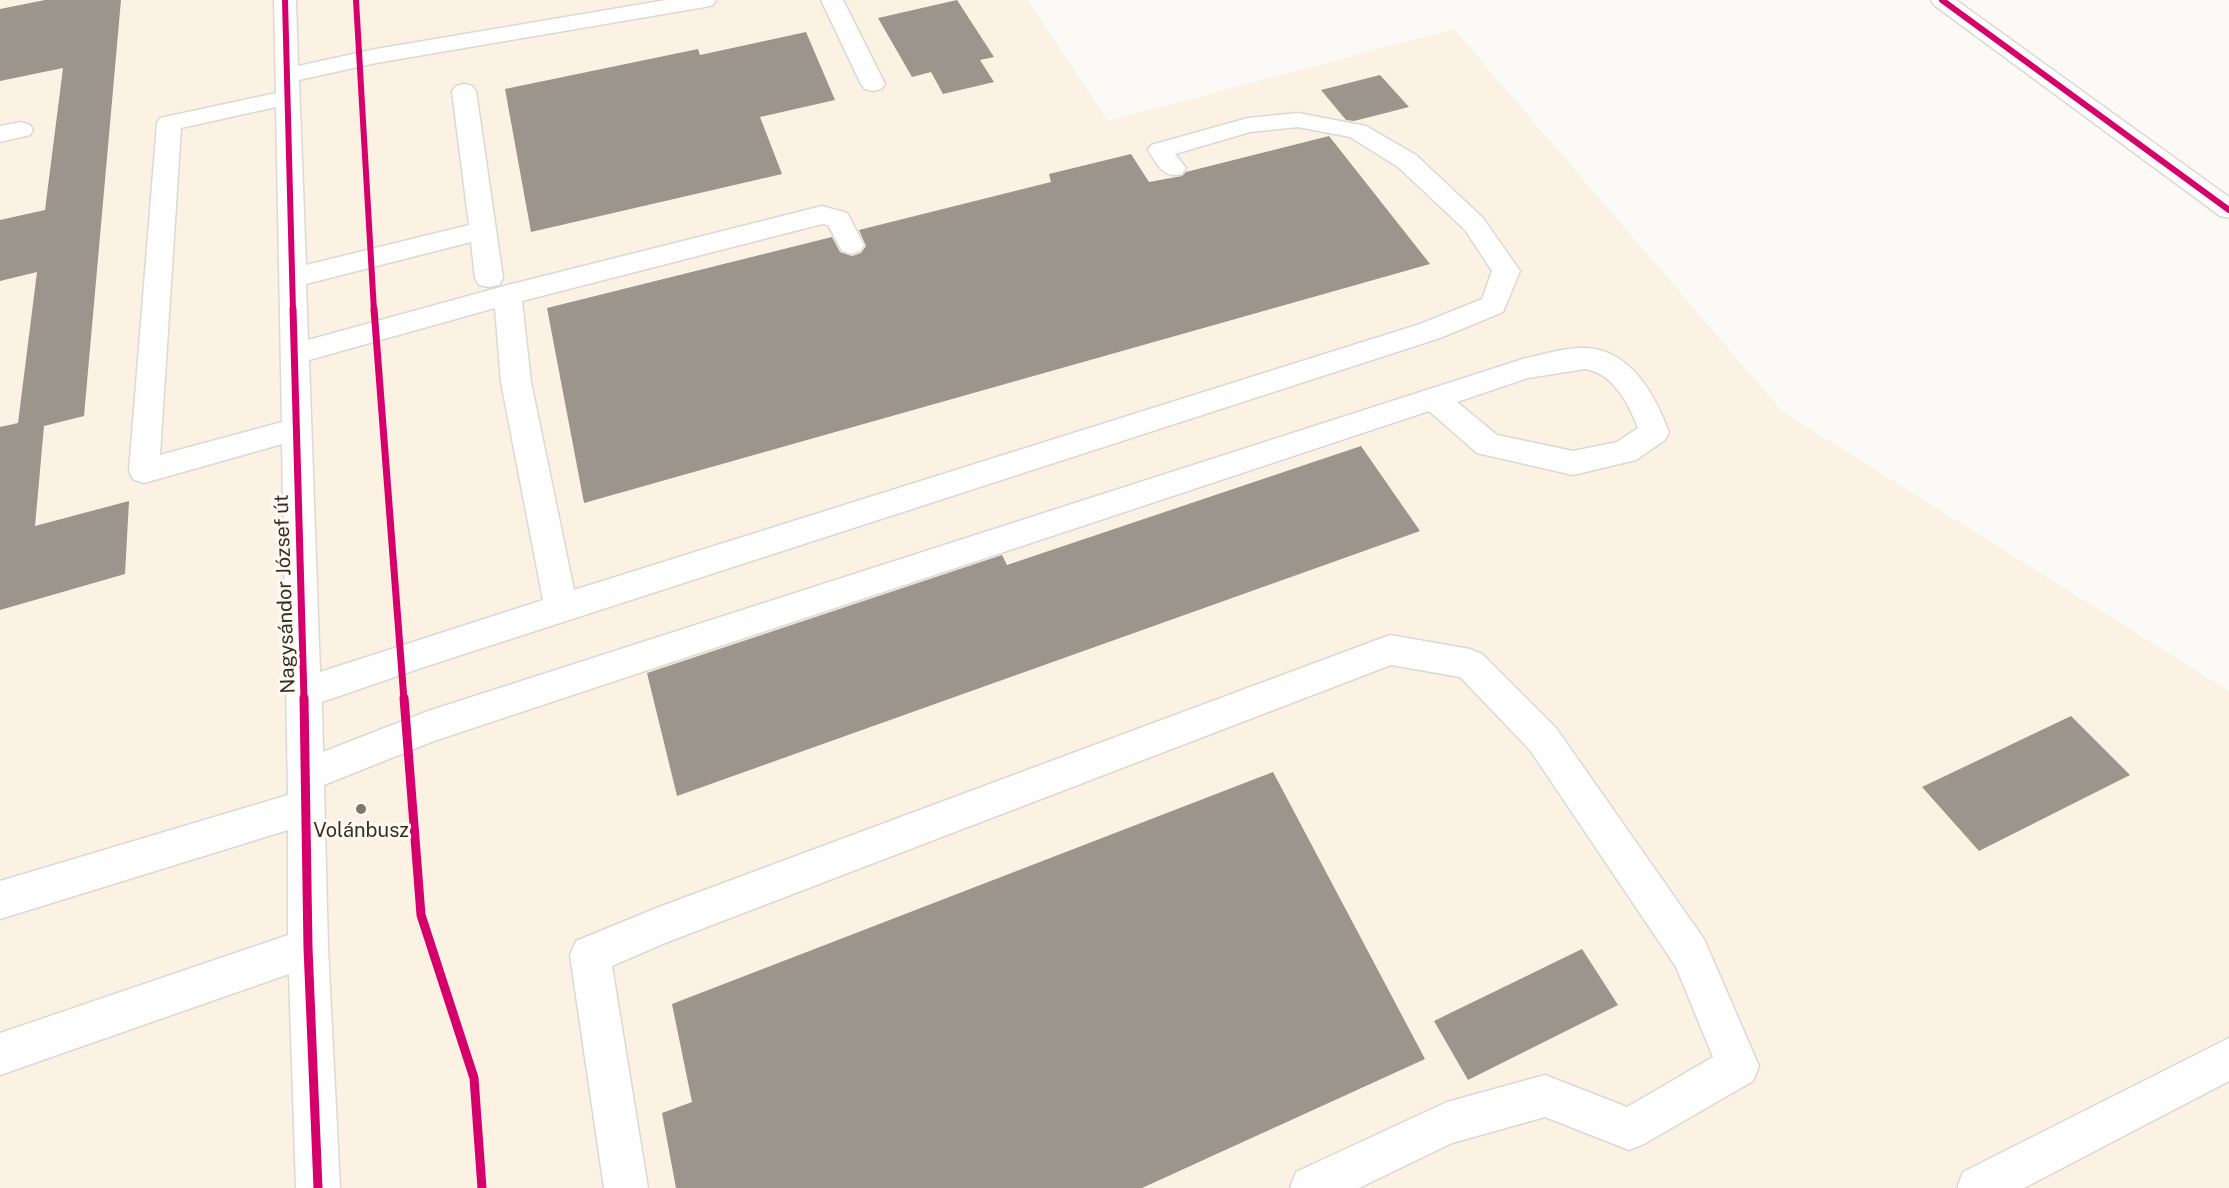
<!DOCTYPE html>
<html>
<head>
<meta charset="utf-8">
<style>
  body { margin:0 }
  canvas { display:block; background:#fcfaf7 }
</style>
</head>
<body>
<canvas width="2229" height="1188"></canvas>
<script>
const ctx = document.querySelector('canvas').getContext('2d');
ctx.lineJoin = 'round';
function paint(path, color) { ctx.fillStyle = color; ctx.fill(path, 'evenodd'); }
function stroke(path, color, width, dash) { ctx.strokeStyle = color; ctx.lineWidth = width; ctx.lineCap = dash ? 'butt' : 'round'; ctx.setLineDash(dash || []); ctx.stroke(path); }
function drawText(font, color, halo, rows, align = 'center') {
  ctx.font = font + ' "Public Sans",sans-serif'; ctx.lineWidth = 6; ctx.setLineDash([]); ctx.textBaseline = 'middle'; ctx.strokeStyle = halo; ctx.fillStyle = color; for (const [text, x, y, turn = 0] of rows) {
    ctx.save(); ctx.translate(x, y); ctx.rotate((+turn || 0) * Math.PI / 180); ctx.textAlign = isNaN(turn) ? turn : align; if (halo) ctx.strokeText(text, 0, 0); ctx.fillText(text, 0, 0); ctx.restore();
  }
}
paint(new Path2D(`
  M0,0H1028L1108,121L1454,29L1783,412L2229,691V1188H0Z`), '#fbf2e3');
paint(new Path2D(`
  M45,0H121L84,416L44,426L35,526L129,501L125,574L0,610V427L18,423L37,272L0,281V220L45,210L63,68L0,81V9Z
  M957,0L994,57L980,60L994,82L943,94L931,72L912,77L878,18Z
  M806,32L835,100L760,117L782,174L531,232L505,89L698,49L700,55Z
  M1380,75L1409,107L1354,121L1346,120L1321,90Z
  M1329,136L1430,264L584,503L547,308L832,237L840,252L852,256L861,253L866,246L859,230L1051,182L1049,174L1131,154L1149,182L1182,176L1186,172Z
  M1361,446L1420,531L677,796L647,673L1002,555L1007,565Z
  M2071,716L2130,775L1979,851L1922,787Z
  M1273,772L1425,1059L1142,1188H676L662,1113L692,1102L672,1004Z
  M1582,949L1618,1005L1468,1080L1434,1021Z`), '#9b958b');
const minor = new Path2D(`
  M274,0H296L298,66L376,49L666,0H716L713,5L705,7L376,63L299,80L306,265L469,225L452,91L456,86L464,84L472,86L476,91L503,278L499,285L489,287L479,285L475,278L471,242L306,284L308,340L508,285L822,206L847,213L864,245L860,251L851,254L842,251L828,225L822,224L522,301L531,382L574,590L1420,324L1482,299L1492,271L1465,230L1398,167L1350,137L1298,127L1250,132L1175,154L1186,168L1182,174C1163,179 1157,164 1148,150L1151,145L1248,118L1298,113L1366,126L1416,155L1483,218L1520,271L1503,312L1440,338L421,668L322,702L323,752L428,711L1526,358C1545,354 1566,347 1586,348C1631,350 1655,395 1669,432L1665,440L1636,460L1573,475L1477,453L1429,411L434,741L324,785L328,948L340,1188H296L289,974L0,1075V1033L288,935V830L0,919V881L288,795L282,444L144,483L133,479L129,471L157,123L160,118L276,93ZM276,107L282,422L160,455L181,128ZM495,308L501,382L543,600L320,672L309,360ZM1585,369C1613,373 1629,404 1638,428L1617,442L1573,451L1497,435L1457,402L1528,378Z
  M821,0H843L885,84L881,89L873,91L865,89L861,84Z
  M1931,0H1956L2229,197V218L2220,216L1934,5Z
  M21,122L30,125L33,130L30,135L0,142V126Z
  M1390,635L1470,649L1482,654L1556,728L1704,939L1759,1066L1753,1081L1644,1144L1629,1150L1545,1117L1452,1143L1359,1188H1290L1296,1172L1447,1102L1545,1075L1627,1107L1713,1057L1676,967L1530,750L1460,677L1391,665L665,943L612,966L648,1188H604L570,955L576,941L659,907Z
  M2229,1038V1081L2024,1188H1957L1963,1172Z`);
stroke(minor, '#ddd8d1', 3);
paint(minor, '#fffefe');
stroke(new Path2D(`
  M285,0L293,311
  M356,0L374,311
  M1942,0L2229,210`), '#d6006c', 6);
stroke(new Path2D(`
  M293,309L304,700
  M374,309L404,700`), '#d6006c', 7);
stroke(new Path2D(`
  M304,698L308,948L318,1188
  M404,698L421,915L474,1078L482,1188`), '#d6006c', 9);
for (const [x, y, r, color] of [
  [361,809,6,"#7d766d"]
]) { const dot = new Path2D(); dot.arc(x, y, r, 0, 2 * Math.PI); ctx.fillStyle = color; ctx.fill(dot); stroke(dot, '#fffaf4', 2); }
drawText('20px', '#382f23', '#fffaf4', [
  ["Nagysándor József út",285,594,-92]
]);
drawText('20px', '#382f23', '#fffaf4', [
  ["Volánbusz",361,831]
]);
</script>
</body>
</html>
